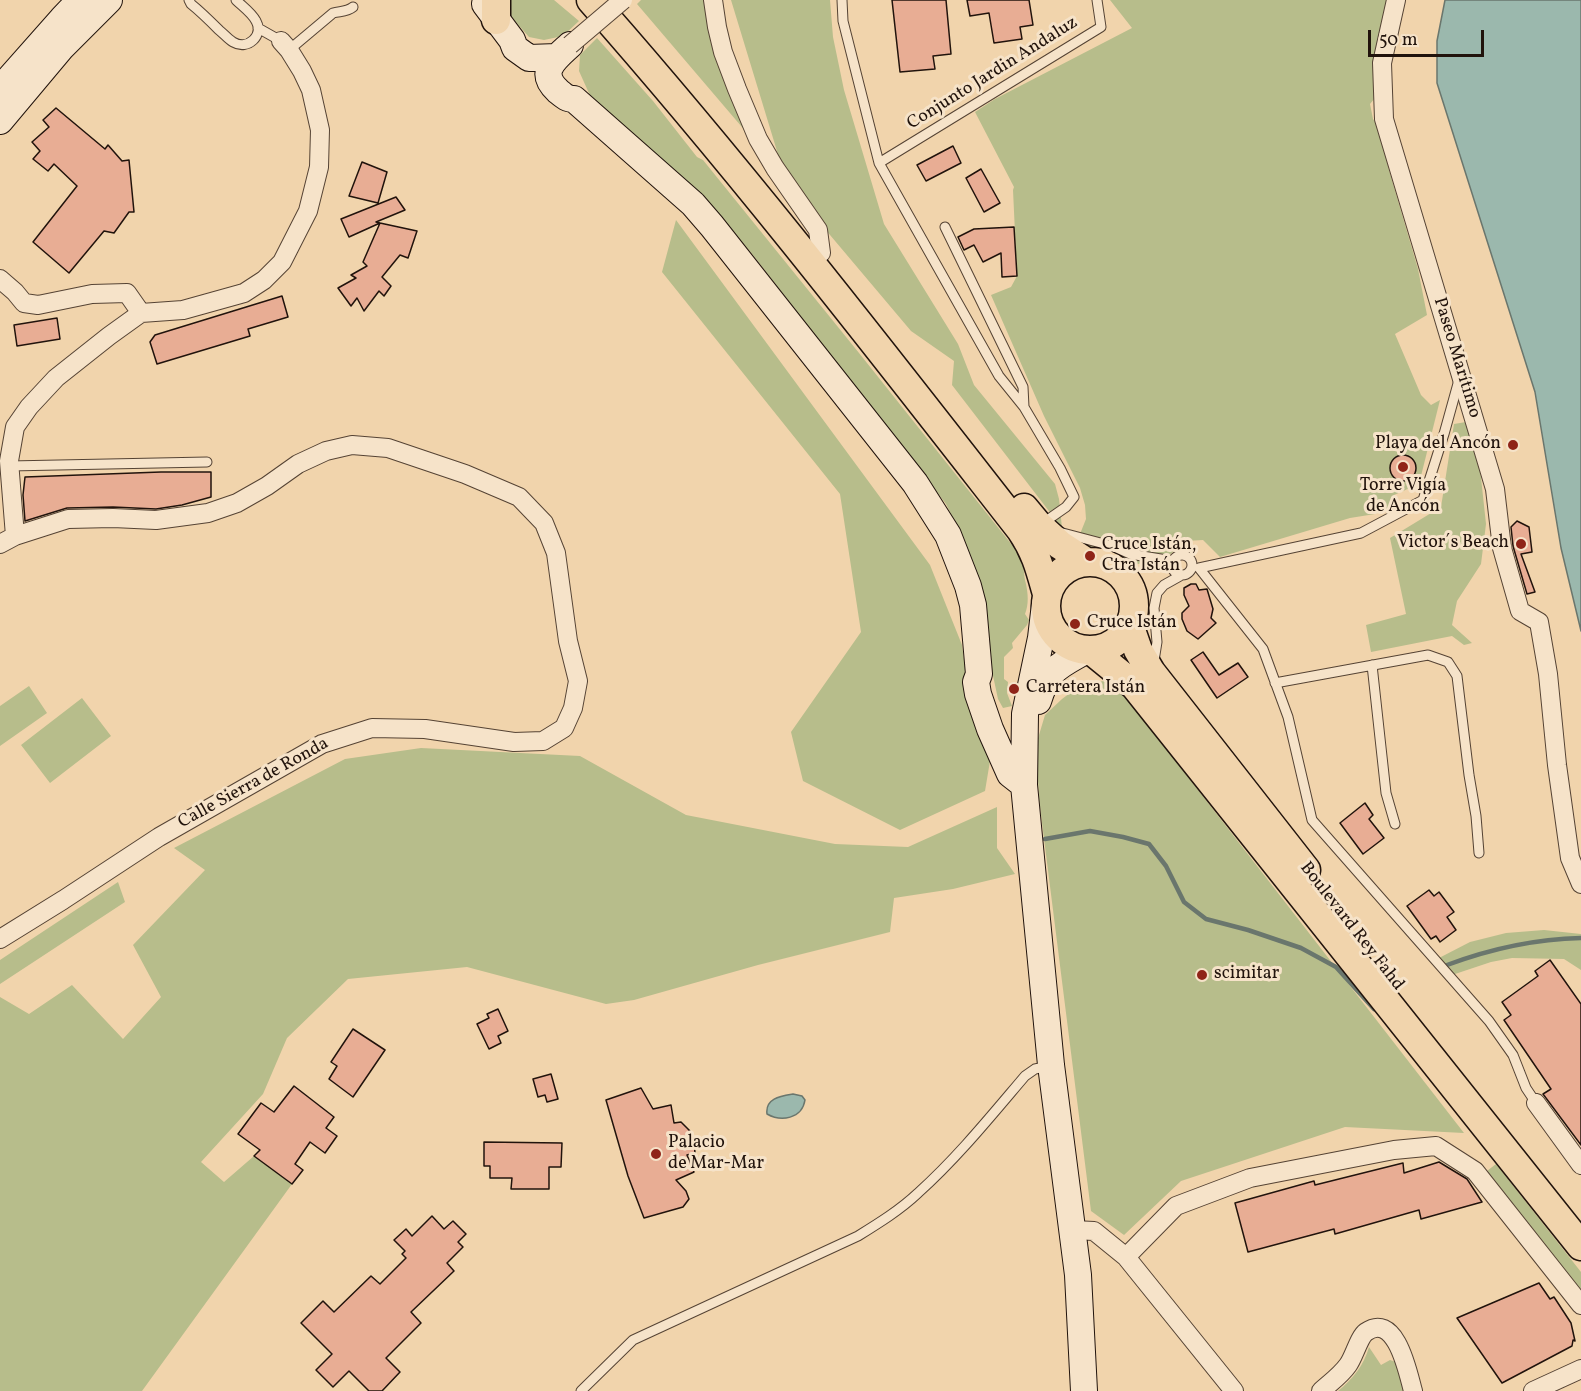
<!DOCTYPE html>
<html>
<head>
<meta charset="utf-8">
<style>
  body { margin:0 }
  #map { position:relative; width:1581px; height:1391px; overflow:hidden; background:#f1d4ac; font-family:Vollkorn,serif }
  canvas { display:block }
  .scale { position:absolute; left:1368px; top:30px; width:116px; height:27px; box-sizing:border-box; border:3px solid #21130c; border-top:0; padding-left:8px; font-size:18px; line-height:21px; white-space:nowrap; color:#21130c; -webkit-text-stroke:4px #f6e3c9; paint-order:stroke }
</style>
</head>
<body>
<div id="map">
<canvas width="1581" height="1391"></canvas>
<div class="scale">50 m</div>
</div>
<script>
const ctx = document.querySelector('canvas').getContext('2d');
ctx.lineJoin = 'round';
function paint(path, color) { ctx.fillStyle = color; ctx.fill(path, 'evenodd'); }
function stroke(path, color, width, dash) { ctx.strokeStyle = color; ctx.lineWidth = width; ctx.lineCap = dash ? 'butt' : 'round'; ctx.setLineDash(dash || []); ctx.stroke(path); }
function drawText(font, color, halo, rows, align = 'center') {
  ctx.font = font + ' Vollkorn,serif'; ctx.lineWidth = 6; ctx.setLineDash([]); ctx.textBaseline = 'middle'; ctx.strokeStyle = halo; ctx.fillStyle = color; for (const [text, x, y, turn = 0] of rows) {
    ctx.save(); ctx.translate(x, y); ctx.rotate((+turn || 0) * Math.PI / 180); ctx.textAlign = isNaN(turn) ? turn : align; if (halo) ctx.strokeText(text, 0, 0); ctx.fillText(text, 0, 0); ctx.restore();
  }
}
paint(new Path2D(`
  M508,0H554L579,21L563,36L544,40L529,37L506,11Z
  M641,0H707L747,133L637,4Z
  M731,0H830L833,37L844,90L884,224L958,344L974,385L1055,484L1059,499L1062,528L952,385L954,361L911,331L787,184Z
  M1110,0H1387L1375,98L1370,104L1373,119L1380,128L1389,170L1418,269L1427,315L1395,334L1421,395L1431,405L1440,400L1419,484L1394,495V506L1375,514L1350,518L1220,557L1203,540L1186,541L1167,557L1134,565L1103,570L1078,539L1086,519L1085,505L1080,488L1044,416L991,295L1011,287L1017,276L1013,190L1014,187L975,112L995,99L1132,28Z
  M597,38L653,101L697,157L703,160L859,353L1020,555C1025,566 1023,574 1026,584C1028,594 1029,604 1025,614L1029,620L1027,625L1012,643L1013,648L1004,657V679L1008,682L1007,693L1012,706L1003,708L998,699L992,671L986,618L960,533L946,504L752,254L705,198L592,100L579,71L580,55Z
  M676,220L930,565L962,645L972,715L991,755L985,791L900,830L803,781L791,732L861,632L840,494L662,272Z
  M1466,422L1479,459L1486,524L1481,564L1457,601L1452,625L1472,643L1464,645L1452,636L1371,652L1366,625L1406,614L1390,538L1441,507L1454,424Z
  M1104,681L1118,688L1133,706L1464,1133L1345,1127L1181,1181L1124,1235L1091,1211L1039,799L1036,745L1045,715L1062,699L1082,684Z
  M29,686L47,713L0,746V706Z
  M82,698L111,736L50,783L21,745Z
  M421,748L580,756L686,815L835,844L908,847L997,807V848L1015,874L953,889L894,898L890,932L758,965L634,1000L606,1004L467,967L348,979L287,1038L263,1094L201,1162L224,1182L254,1156L292,1184L142,1391H0V997L29,1014L72,985L123,1039L161,997L133,945L205,870L174,848L345,759Z
  M118,882L125,902L0,984V960Z
  M1544,930L1581,934V970L1564,959L1512,958L1491,962L1452,975L1439,958L1470,942L1506,933Z
  M1496,1164L1581,1272V1290L1487,1171Z
  M1369,1347L1381,1365L1390,1360L1396,1362L1405,1391H1338C1353,1379 1364,1365 1369,1347Z`), '#b7bd8b');
const water = new Path2D(`
  M1445,0H1581V631L1561,548L1535,392L1437,83V41Z
  M793,1094L802,1096L805,1100C802,1119 781,1122 767,1114C765,1098 781,1096 793,1094Z`);
paint(water, '#9bb8ad');
stroke(water, '#6a766d', 1.5);
stroke(new Path2D(`
  M1045,839L1090,831L1123,837L1149,844L1166,866L1184,902L1206,919L1248,930L1301,948L1336,967L1374,1009
  M1447,965C1490,949 1536,939 1581,938`), '#6a766d', 4.5);
const building = new Path2D(`
  M892,0H946L951,54L933,56L935,69L900,72Z
  M967,0H1029L1033,25L1020,27L1022,39L994,43L989,13L970,16Z
  M56,108L105,149L108,145L122,161L129,160L134,212H129L114,233L104,231L69,273L33,242L77,186L54,164L48,171L33,159L40,151L32,142L49,127L43,120Z
  M953,146L961,163L926,181L917,165Z
  M362,162L387,172L378,203L349,196Z
  M981,169L1000,203L984,212L966,178Z
  M396,197L405,210L376,222L380,223L349,237L341,219Z
  M380,223L417,231L408,258L400,255L382,277L391,286L384,296L379,291L364,311L357,298L351,306L338,288L356,278L351,275L367,266L363,262Z
  M1014,227L1017,276L1002,277L1001,253L983,262L974,245L964,250L958,237L974,229Z
  M282,296L288,317L248,329L250,336L157,364L150,342L155,335Z
  M57,318L60,339L17,346L14,325Z
  M1390 468a13 13 0 1 1 26 0a13 13 0 1 1-26 0Z
  M161,472H211V497L182,505L156,509L113,507L67,508L25,521L23,495L25,477Z
  M1517,521L1529,527L1532,552L1521,554L1535,592L1527,594L1513,546L1511,527Z
  M1191,584H1196L1199,590L1207,589L1213,609L1211,618L1216,623L1198,639L1187,631L1182,619V613L1189,606L1184,595V588Z
  M1203,652L1219,675L1238,663L1248,677L1217,698L1191,660Z
  M1365,803L1373,815L1369,819L1384,838L1363,854L1340,823Z
  M1429,890L1434,896L1439,892L1454,912L1447,917L1456,930L1440,942L1436,936L1431,939L1407,906Z
  M1550,960L1581,1004V1145L1543,1094L1551,1089L1504,1020L1511,1015L1502,1002L1538,976L1535,971Z
  M498,1009L508,1031L498,1036L501,1043L489,1049L477,1024L489,1018L487,1014Z
  M353,1029L385,1050L353,1097L329,1079L337,1066L331,1062Z
  M551,1074L558,1099L547,1102L545,1095L538,1097L533,1079Z
  M294,1086L334,1117L326,1128L337,1136L325,1153L310,1142L295,1164L303,1170L292,1184L254,1156L260,1150L238,1134L261,1103L274,1112Z
  M641,1088L653,1109L671,1105L674,1123L681,1122L692,1133L694,1142L695,1153L687,1155L694,1172L676,1180L686,1191L689,1199L683,1207L644,1218L628,1176L606,1100Z
  M484,1142L562,1143L561,1167H549V1189H511L512,1178H490V1166H484Z
  M1439,1162L1467,1179L1482,1202L1421,1219L1419,1210L1335,1234L1334,1229L1248,1252L1235,1203L1314,1181L1315,1185L1403,1163L1404,1173Z
  M432,1216L444,1229L453,1221L466,1234L458,1242L463,1247L447,1263L454,1271L411,1312L421,1323L386,1358L400,1372L382,1391H369L349,1371L333,1387L316,1370L332,1354L301,1323L323,1301L334,1312L371,1276L380,1284L406,1258L402,1254L405,1251L394,1240L406,1229L412,1236Z
  M1539,1283L1550,1299L1554,1297L1571,1323L1575,1341L1573,1340L1572,1346L1502,1383L1457,1318Z`);
paint(building, '#e8ad94');
stroke(building, '#21130c', 1.5);
const lane = new Path2D(`
  M189,0L191,4C201,12 210,21 219,30C224,34 228,39 233,42C248,51 264,35 256,21C252,13 242,6 236,0
  M842,0L843,21L879,163L999,376L1024,407L1060,468L1074,497L1066,507L1043,523
  M258,28L281,41
  M289,50L333,13C340,11 347,12 353,7
  M879,163L1101,27L1097,0
  M945,227L1023,387L1024,407
  M1459,380L1444,434L1423,500L1361,533L1199,568L1263,649L1288,717L1312,820L1489,1021L1513,1055L1526,1088L1536,1103
  M9,466L207,462
  M1059,532L1112,546L1130,554L1173,561
  M1172 565a10 10 0 1 1 20 0a10 10 0 1 1-20 0Z
  M1154,661L1157,642L1154,608L1157,593L1164,585L1180,576
  M1372,665L1386,793L1395,824
  M1275,683L1428,655L1448,662L1457,676L1469,775L1476,816L1479,853
  M581,1391L633,1340L858,1236C879,1223 900,1210 918,1193C957,1158 991,1116 1025,1076L1035,1069L1049,1066`);
const street = new Path2D(`
  M713,0L717,27L723,52L737,89L758,139L775,168L818,230L821,253
  M1396,0L1382,63L1384,119L1495,489L1502,548L1520,611L1539,622L1548,674L1557,765L1570,858L1581,884
  M0,279L15,292L24,303L38,305L92,294L127,293L141,313
  M15,536L9,461L15,427L29,407L56,378L109,336L141,313L183,310L244,293L264,280L282,262L308,211L319,167L320,130L311,90L302,71L289,50L281,41
  M0,544L15,536L68,519L113,518L156,520L208,513L237,503L267,486L298,464L326,451L352,445L388,448L465,474L519,497L544,523L556,553L568,641L578,681L573,708L564,728L543,741L514,742L425,729L372,728L322,744L159,837L63,900L0,939
  M1536,1103L1581,1165
  M1073,1230L1094,1231L1126,1257L1234,1391
  M1126,1257L1176,1206L1250,1178L1394,1150L1436,1146L1475,1171L1581,1305
  M1321,1391C1330,1383 1341,1375 1348,1365C1354,1357 1359,1337 1366,1332C1396,1311 1408,1373 1413,1391
  M1533,1391L1581,1369`);
const secondary = new Path2D(`
  M485,4L512,40L515,48L529,58L557,57
  M570,45C555,59 537,72 558,91C564,96 567,99 574,99L693,204L712,226L915,483L948,535L968,586L973,605L979,674L976,682L978,694L990,729L1010,774L1024,785
  M0,89L62,19L80,0
  M0,121L62,47L109,0
  M1045,604L1041,638L1025,714L1024,785L1051,1065L1078,1275L1084,1391
  M1038,701C1048,669 1057,667 1085,651`);
const primary = new Path2D(`
  M496,0V20
  M591,0C742,171 881,351 1021,530C1036,552 1040,569 1047,594
  M1024,508L1039,526L1060,545L1086,562
  M1046 606a44 44 0 1 1 88 0a44 44 0 1 1-88 0Z
  M1130,627L1138,650L1151,672L1306,870
  M1092,651L1135,686L1581,1246`);
stroke(lane, '#554334', 11);
stroke(street, '#554334', 20);
stroke(secondary, '#21130c', 28);
stroke(primary, '#21130c', 31);
stroke(lane, '#f6e3c9', 9);
stroke(street, '#f6e3c9', 18);
stroke(secondary, '#f6e3c9', 26);
stroke(primary, '#f1d4ac', 28);
const streetBridge = new Path2D(`
  M570,45L623,0`);
stroke(streetBridge, '#554334', 20, []);
stroke(streetBridge, '#f6e3c9', 18);
for (const [x, y, r, color] of [
  [1513,445,6,"#8f2418"],
  [1403,467,6,"#8f2418"],
  [1521,544,6,"#8f2418"],
  [1090,556,6,"#8f2418"],
  [1075,624,6,"#8f2418"],
  [1014,689,6,"#8f2418"],
  [1202,975,6,"#8f2418"],
  [656,1154,6,"#8f2418"]
]) { const dot = new Path2D(); dot.arc(x, y, r, 0, 2 * Math.PI); ctx.fillStyle = color; ctx.fill(dot); stroke(dot, '#f6e3c9', 2); }
drawText('18px', '#21130c', '#f6e3c9', [
  ["Conjunto Jardin Andaluz",993,74,-32],
  ["Paseo Marítimo",1456,358,73],
  ["Calle Sierra de Ronda",254,784,-29],
  ["Boulevard Rey Fahd",1351,927,52]
]);
drawText('18px', '#21130c', '#f6e3c9', [
  ["Playa del Ancón",1501,445,"right"],
  ["Torre Vigía",1403,487,"center"],
  ["de Ancón",1403,508,"center"],
  ["Victor´s Beach",1509,544,"right"],
  ["Cruce Istán,",1102,546],
  ["Ctra Istán",1102,567],
  ["Cruce Istán",1087,624],
  ["Carretera Istán",1026,689],
  ["scimitar",1214,975],
  ["Palacio",668,1144],
  ["de Mar-Mar",668,1165]
], 'left');
</script>
</body>
</html>
